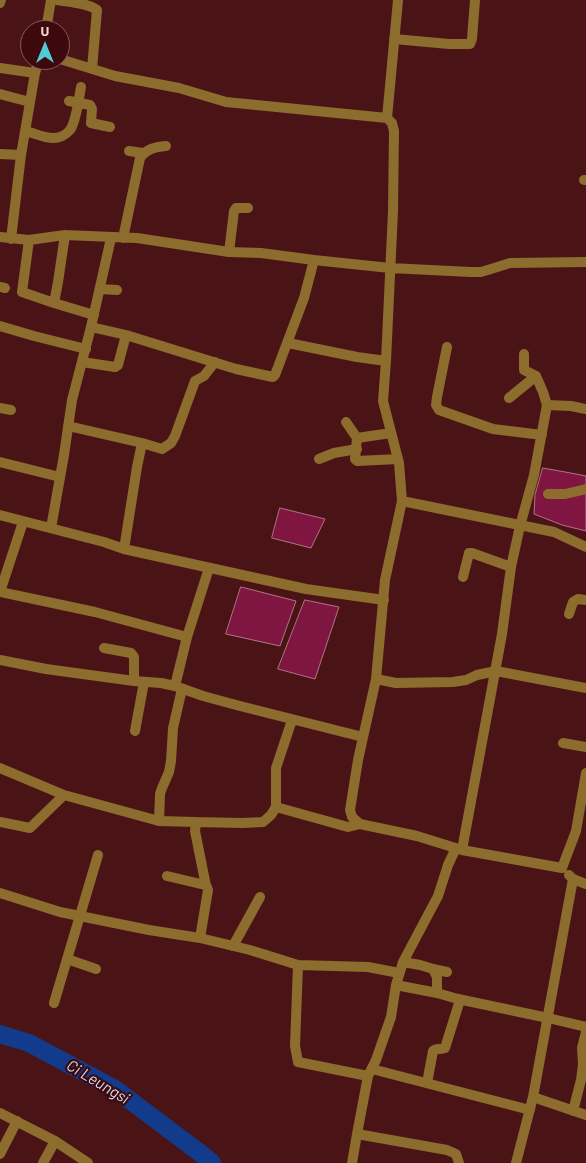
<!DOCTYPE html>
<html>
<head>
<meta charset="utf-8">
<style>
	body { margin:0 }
	#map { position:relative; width:586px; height:1163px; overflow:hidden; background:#4a1416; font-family:Barlow,sans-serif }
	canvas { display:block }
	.north { position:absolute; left:20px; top:20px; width:50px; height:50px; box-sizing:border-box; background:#3e090d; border:1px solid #88595b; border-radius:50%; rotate:0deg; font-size:14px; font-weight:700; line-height:20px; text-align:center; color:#f6d2d0 }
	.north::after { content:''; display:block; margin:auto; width:18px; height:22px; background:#51ccd5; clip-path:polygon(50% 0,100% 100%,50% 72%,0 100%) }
</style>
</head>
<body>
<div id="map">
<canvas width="586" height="1163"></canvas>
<div class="north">U</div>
</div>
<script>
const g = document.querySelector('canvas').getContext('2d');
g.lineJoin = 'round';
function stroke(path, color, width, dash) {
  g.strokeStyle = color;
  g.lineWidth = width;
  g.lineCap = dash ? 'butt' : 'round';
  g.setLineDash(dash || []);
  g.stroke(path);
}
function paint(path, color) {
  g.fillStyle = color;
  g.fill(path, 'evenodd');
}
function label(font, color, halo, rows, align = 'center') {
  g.font = font + ' Barlow,sans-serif';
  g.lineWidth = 4.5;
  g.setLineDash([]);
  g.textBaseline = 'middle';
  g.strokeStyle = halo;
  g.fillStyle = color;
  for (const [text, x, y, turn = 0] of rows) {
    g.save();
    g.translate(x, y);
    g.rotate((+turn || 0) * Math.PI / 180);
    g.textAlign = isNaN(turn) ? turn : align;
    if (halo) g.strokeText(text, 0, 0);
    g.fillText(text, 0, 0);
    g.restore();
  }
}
stroke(new Path2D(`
	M0 1034 29 1043 115 1089 204 1156 212 1163`), '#123b8b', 18);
const building = new Path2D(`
	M543 468 576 474 586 476V531L562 525 534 514 535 495Z
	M280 508 325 519 311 548 272 538Z
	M241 587 296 601 280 646 226 634Z
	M305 600 339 607 315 679 278 669Z`);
paint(building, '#7e1641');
stroke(building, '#b27485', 1);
stroke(new Path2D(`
	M57 0C68 2 88 3 97 10L92 69
	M0 3 1 0
	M46 30 51 0
	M394 39 449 44H470L472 39 475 0
	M60 59 115 76 179 88 226 102 387 118 392 123 394 131 393 211 386 361 383 401 399 463 402 501 385 580 376 679 358 760 350 810 352 817 360 824 417 836 462 850 562 868 576 831 586 773
	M0 68 35 73 39 60
	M0 94 30 102
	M69 101 90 105 92 109 91 123 110 127
	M387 118 398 0
	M25 131C34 133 44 138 53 138 59 138 66 135 70 130 76 123 79 97 81 87
	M129 151 143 153
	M0 154 21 155
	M584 180H586
	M0 237 29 240 65 235 137 238 229 252 261 253 314 260 390 268 471 272H481L491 269 510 263 586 262
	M123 238 140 158C146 149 155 147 166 146
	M11 239 21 155 35 73
	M29 240 22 292 54 303 58 282 65 235
	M229 252 234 211 236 208H248
	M0 287 5 288
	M100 289 117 290
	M54 303 94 315
	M0 326 34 336 86 349
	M91 327 126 335 236 369 273 377 275 375 304 298 314 260
	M288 343 357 357 386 361
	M447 347 437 397 436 405 439 410 493 429 542 435
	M524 354V370L536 376 543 392 547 405
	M82 362 115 367 118 365 126 335
	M509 398 536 376
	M0 408 11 410
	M346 422 357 438 391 433
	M68 426 142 443
	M357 438 355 459 357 461 398 459
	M319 459 334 453 357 449
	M0 462 60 477
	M548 494H565L586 489
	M402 501 554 532 586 547
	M0 515 104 542 124 549 306 589 384 600
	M51 528 64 455 72 400 91 327 111 238
	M124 549 137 467 142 443 162 449 171 443 175 436 195 381 204 376 215 362
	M463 577 469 553H472L511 567
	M0 592 95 612 187 637
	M0 592 23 522
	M569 614 573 602 578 599 586 600
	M104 648 131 653 134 657V681
	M0 660 46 669 134 681 161 683 175 686 203 696 240 706 363 737
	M376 679 396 683 453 682 466 680 477 675 496 671 586 688
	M175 686 187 637 209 568
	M135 731 144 682
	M563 743 586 747
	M0 768 64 795
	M276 807 348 827 360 824
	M159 821 160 794 162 788 169 772 171 761 173 728 182 689
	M0 822 30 828 64 795 159 821 196 822 195 831 206 886
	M196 822 243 823 263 822 271 815 276 807V768L292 720
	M462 850 502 634 511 567 520 526 534 475 547 405 571 406 586 409
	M569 875 573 879 586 884
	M167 876 205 885 207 887 208 890 200 938
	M0 893 60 912 149 930 200 938 250 950 298 965 368 967 399 973
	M233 946 260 897
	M67 959 96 969
	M403 962 420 965 433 969 437 977V993
	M298 965 295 1046 298 1062 368 1076
	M433 969 447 972
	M396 985 437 993 458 999 548 1018 586 1027
	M54 1003 98 855
	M372 1069 530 1110
	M427 1083 433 1051C436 1048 441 1050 445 1048L460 1000
	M533 1097 586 1115
	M573 1111 581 1080 583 1064 582 1048 586 1032
	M0 1113 55 1141 88 1163
	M357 1134 447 1150 456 1154 459 1163
	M0 1154 17 1121
	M43 1163 55 1141
	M352 1163 357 1134 368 1076 376 1060 391 1017 396 985 403 962 438 896 448 865 456 848
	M516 1163 533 1097 573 879`), '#8c6d2d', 10);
label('italic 16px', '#d0ddf3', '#3e090d', [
	["Ci Leungsi",98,1082,31]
]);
</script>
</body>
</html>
